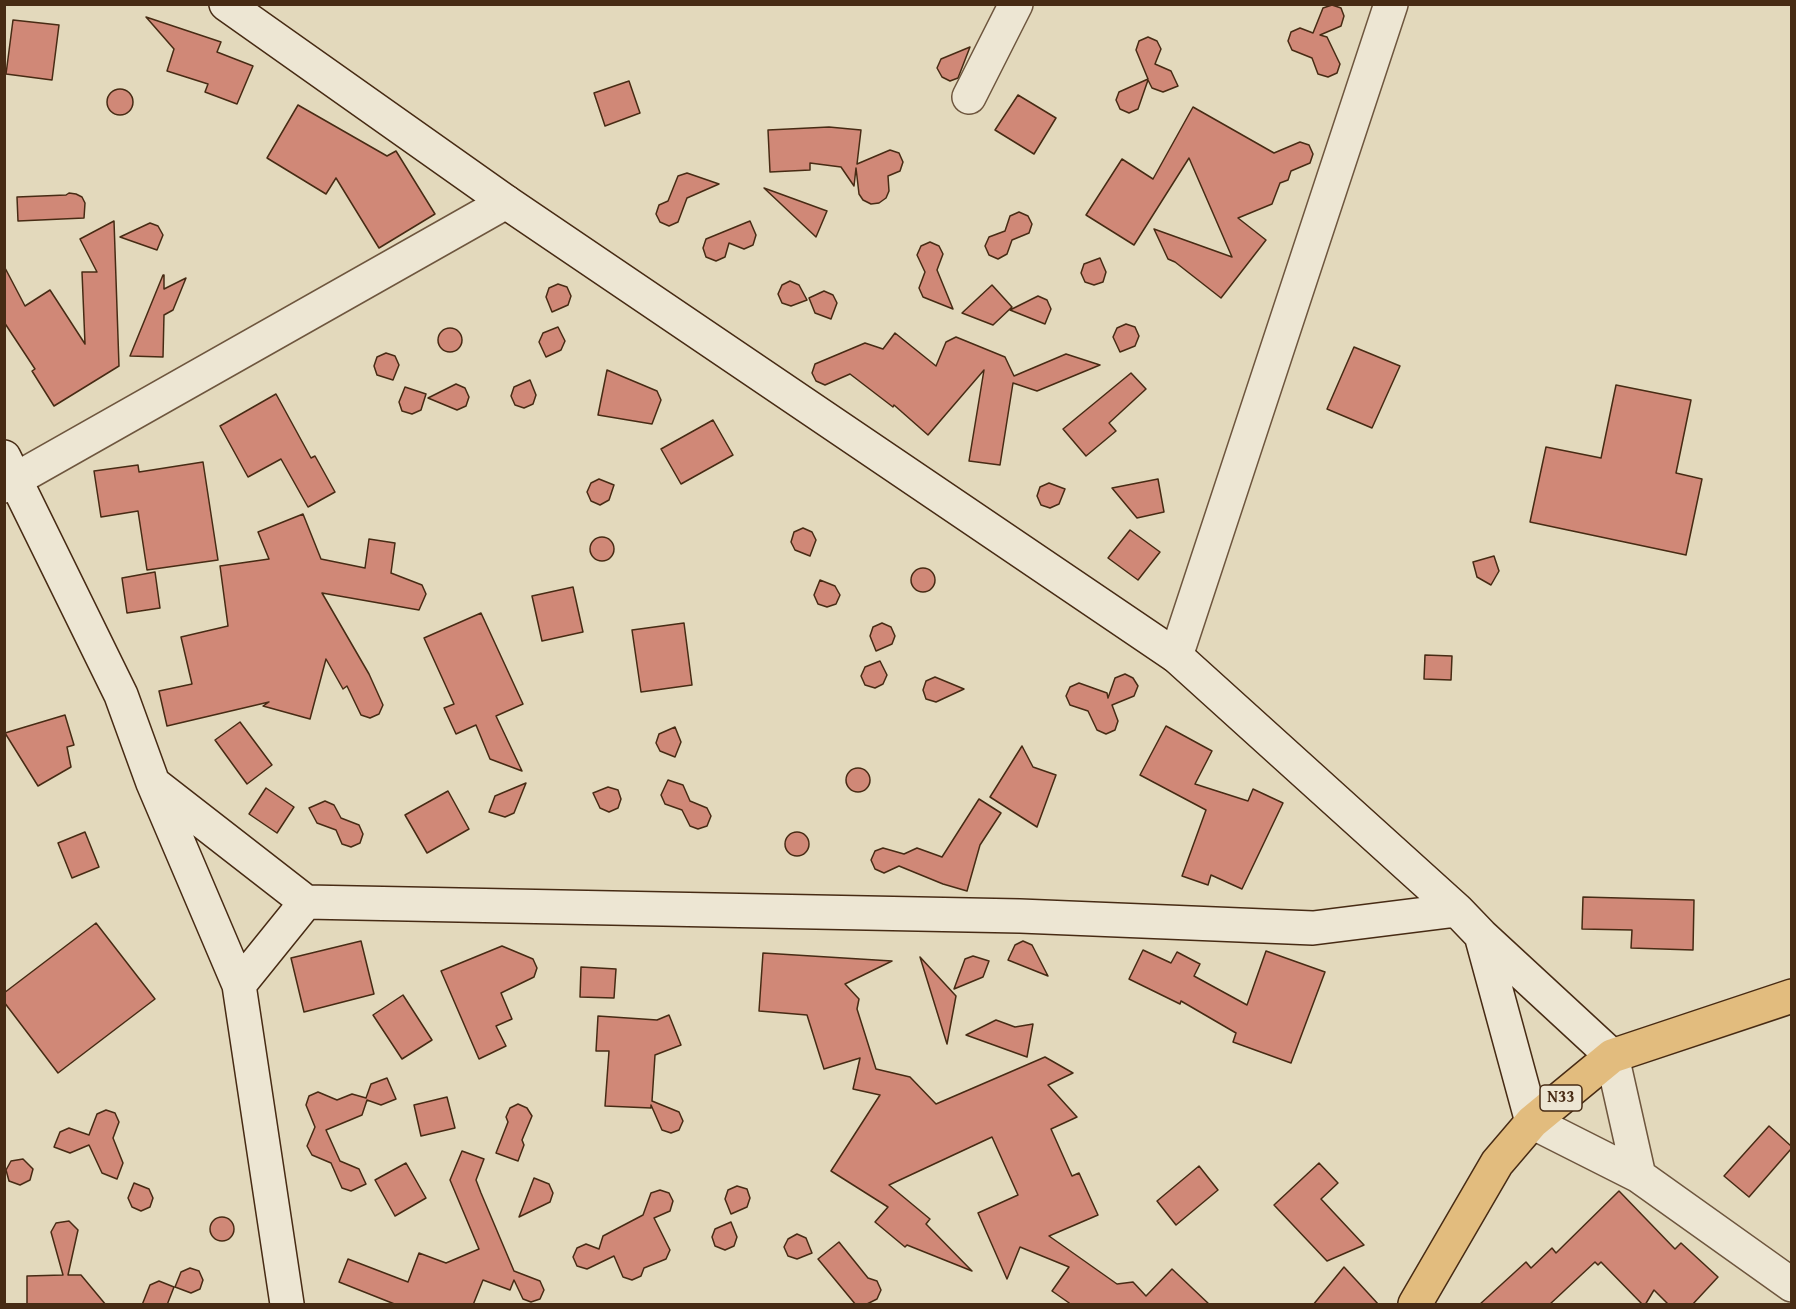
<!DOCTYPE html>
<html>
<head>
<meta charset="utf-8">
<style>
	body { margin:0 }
	#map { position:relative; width:1796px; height:1309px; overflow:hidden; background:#e3d9bc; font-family:"Gentium Book Plus",serif }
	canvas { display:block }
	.frame { position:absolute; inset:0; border:6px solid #472b14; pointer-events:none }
</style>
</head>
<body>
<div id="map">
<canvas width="1796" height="1309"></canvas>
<div class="frame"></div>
</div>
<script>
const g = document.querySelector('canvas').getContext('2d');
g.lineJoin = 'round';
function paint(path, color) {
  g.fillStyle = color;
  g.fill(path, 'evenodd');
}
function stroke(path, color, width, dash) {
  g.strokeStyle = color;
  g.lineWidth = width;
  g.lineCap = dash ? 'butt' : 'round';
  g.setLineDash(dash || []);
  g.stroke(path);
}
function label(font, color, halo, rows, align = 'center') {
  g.font = font + ' "Gentium Book Plus",serif';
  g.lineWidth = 6;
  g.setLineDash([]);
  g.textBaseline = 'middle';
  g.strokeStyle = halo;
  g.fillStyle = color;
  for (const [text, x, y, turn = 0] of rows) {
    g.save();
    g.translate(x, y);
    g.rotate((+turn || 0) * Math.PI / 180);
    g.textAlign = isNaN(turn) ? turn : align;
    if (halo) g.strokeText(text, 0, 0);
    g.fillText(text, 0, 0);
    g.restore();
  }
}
const building = new Path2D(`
	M1332 5 1341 8 1344 16 1341 26 1320 35 1327 37 1340 64 1337 73 1328 77 1318 74 1312 58 1292 50 1288 41 1291 32 1300 28 1313 33 1323 8Z
	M146 17 221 42 217 52 253 66 237 104 205 92 208 84 167 71 174 49Z
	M13 20 59 25 52 80 6 74Z
	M1148 37 1157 41 1161 49 1155 64 1171 71 1178 86 1163 92 1152 88 1148 80 1138 109 1129 113 1120 109 1116 100 1119 92 1148 79 1136 50 1139 41Z
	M970 47 958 78 950 81 942 77 937 68 941 59Z
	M629 81 640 113 605 126 594 93Z
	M107 102a13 13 0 1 1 26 0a13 13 0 1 1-26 0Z
	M1018 95 1056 118 1034 154 995 130Z
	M298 105 387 156 396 151 435 214 379 248 336 178 326 194 267 158Z
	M1193 107 1274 153 1300 142 1309 145 1313 154 1310 163 1291 171 1288 180 1280 183 1272 204 1238 218 1266 240 1221 298 1175 262 1168 259 1154 229 1232 257 1189 158 1134 245 1086 215 1122 159 1153 179Z
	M829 127 861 130 857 164 890 150 899 153 903 162 900 171 888 176 889 191 886 198 879 203 871 204 863 200 859 194 856 168 854 186 841 167 810 163V170L770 172 768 130Z
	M687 173 719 184 687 198 678 222 669 226 660 222 656 214 659 205 668 201 678 176Z
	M764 188 827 211 816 237Z
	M69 193 76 194 82 197 85 203 84 218 18 221 17 197 66 195Z
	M1019 212 1028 216 1032 224 1029 233 1012 240 1007 254 998 259 989 255 985 246 989 237 1005 231 1010 216Z
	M114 221 119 366 54 406 32 371 35 369 4 322V266L25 306 50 290 85 344 82 272H97L80 239Z
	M750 221 756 235 753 245 744 249 729 243 725 257 716 261 706 257 703 248 706 239Z
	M150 223 158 226 163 235 157 250 120 237Z
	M930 242 939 246 943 254 937 270 953 309 923 297 919 288 925 272 917 255 921 246Z
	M1100 258 1106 272 1103 282 1094 285 1085 282 1081 273 1084 264Z
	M163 275H164V289L186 278 173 310 164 315 163 357 130 356Z
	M790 281 799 285 807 300 791 306 782 303 778 294 782 285Z
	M558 284 567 287 571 296 568 305 552 312 546 297 549 288Z
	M992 285 1012 307 993 325 962 313Z
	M824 291 833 295 837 303 831 319 815 313 809 298Z
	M1038 296 1047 300 1051 309 1045 324 1010 310Z
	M1126 324 1135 327 1139 336 1135 346 1120 352 1113 337 1117 328Z
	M558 327 565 341 561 350 546 357 539 342 543 333Z
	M438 340a12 12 0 1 1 24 0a12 12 0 1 1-24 0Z
	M895 333 936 366 946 342 956 337 1005 357 1014 376 1066 354 1100 365 1037 391 1013 383 1000 465 969 461 984 370 928 435 894 405 893 407 850 374 825 385 816 381 812 373 815 364 865 343 883 349Z
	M1354 347 1400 366 1372 428 1327 409Z
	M386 353 395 356 399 365 393 380 377 375 374 366 377 357Z
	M607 370 657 391 661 400 652 424 598 415Z
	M1131 373 1146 389 1109 423 1116 431 1086 456 1063 429Z
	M530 380 536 395 533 404 524 408 515 405 511 396 514 387Z
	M456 384 465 388 469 397 466 406 457 410 428 398Z
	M1616 385 1691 400 1676 473 1702 479 1686 555 1530 522 1546 447 1601 458Z
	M405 387 426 394 421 410 412 414 402 411 399 402Z
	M276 394 311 458 315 456 335 492 308 507 281 459 248 477 220 426Z
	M713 420 733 455 681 484 661 449Z
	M203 462 218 560 147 570 138 511 101 517 94 471 138 465 139 472Z
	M599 479 614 485 609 500 600 505 591 501 587 492 591 483Z
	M1158 479 1164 512 1137 518 1112 488Z
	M1049 483 1065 489 1059 504 1050 508 1041 505 1037 496 1040 487Z
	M303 514 321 559 365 568 369 539 395 543 391 573 422 585 426 594 419 610 322 593 369 674 383 705 379 714 370 718 361 715 347 686 343 689 326 659 310 719 263 706 269 702 167 726 159 691 192 684 181 637 228 626 220 566 269 559 258 532Z
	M803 528 812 532 816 540 810 556 795 550 791 542 794 532Z
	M1130 530 1160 552 1138 580 1108 558Z
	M590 549a12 12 0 1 1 24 0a12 12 0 1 1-24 0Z
	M1494 556 1499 571 1491 585 1477 577 1473 562Z
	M911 580a12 12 0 1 1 24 0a12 12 0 1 1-24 0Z
	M155 572 160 608 127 613 122 578Z
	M820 580 835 586 840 595 836 604 827 607 818 604 814 595Z
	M573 587 583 632 542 641 532 596Z
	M481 613 523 704 496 716 522 771 490 759 476 725 456 734 444 708 454 704 424 638Z
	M684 623 692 685 641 692 632 630Z
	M882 623 891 627 895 636 892 644 876 651 870 636 873 627Z
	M1425 655 1452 656 1451 680 1424 679Z
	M880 661 887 675 883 684 875 688 865 685 861 676 865 667Z
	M1125 674 1133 678 1138 686 1134 696 1112 705 1118 721 1115 730 1106 734 1097 730 1088 711 1070 705 1066 696 1070 687 1079 683 1107 693 1108 698 1115 678Z
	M935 677 964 689 936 702 926 699 923 690 926 681Z
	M65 715 74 745 67 747 71 767 38 786 5 733Z
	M240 722 272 765 247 784 215 740Z
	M1166 726 1212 751 1195 784 1248 801 1253 789 1283 803 1242 889 1211 875 1208 885 1182 876 1206 810 1140 775Z
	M675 727 681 742 675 757 660 751 656 743 659 734Z
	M1022 746 1033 767 1056 775 1037 827 990 797Z
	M846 780a12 12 0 1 1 24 0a12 12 0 1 1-24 0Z
	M668 780 683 785 690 801 707 808 711 816 707 826 698 829 690 826 682 810 665 804 661 795Z
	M526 783 514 813 505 817 489 812 495 796Z
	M608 787 618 790 621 799 618 808 609 812 600 808 593 793Z
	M266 788 294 807 277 833 249 814Z
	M448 791 469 829 427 853 405 815Z
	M979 799 1001 813 980 845 967 891 943 884 899 866 884 873 875 869 871 860 875 851 883 848 904 854 917 848 942 857Z
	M325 801 334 805 341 818 359 825 363 834 360 843 351 847 342 844 336 830 317 823 309 808Z
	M785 844a12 12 0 1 1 24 0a12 12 0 1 1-24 0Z
	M85 832 99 867 72 878 58 843Z
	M1583 897 1694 900 1693 950 1631 948 1632 930 1582 929Z
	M96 923 155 999 58 1073 4 1002V993Z
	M361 941 374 994 304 1012 291 958Z
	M1023 941 1032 945 1048 976 1008 960 1015 945Z
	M502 946 533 959 537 968 534 977 501 993 512 1019 496 1026 506 1046 479 1059 441 971Z
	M1143 950 1171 963 1177 952 1200 964 1194 976 1247 1005 1266 951 1325 972 1291 1063 1233 1042 1236 1033 1181 1001 1180 1004 1129 979Z
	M763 953 892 961 845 984 859 999 857 1009 876 1069 910 1077 936 1104 1045 1057 1073 1073 1048 1085 1077 1117 1051 1129 1072 1176 1079 1173 1098 1215 1049 1236 1117 1284 1133 1282 1146 1296 1172 1269 1210 1305H1072L1052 1291 1069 1267 1020 1247 1007 1279 978 1213 1018 1195 992 1137 889 1185 930 1219 926 1224 972 1271 907 1245 905 1247 875 1222 888 1207 831 1171 880 1095 853 1089 860 1058 824 1069 807 1015 759 1011Z
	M973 956 989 961 983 977 954 989 965 959Z
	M920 957 956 996 947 1044Z
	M581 967 616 969 614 998 580 997Z
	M403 995 432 1040 402 1059 373 1015Z
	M669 1015 681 1045 655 1055 652 1101 679 1112 683 1121 679 1130 671 1133 662 1130 651 1105V1108L605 1106 609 1051H596L598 1016 657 1020Z
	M996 1020 1015 1027 1033 1024 1027 1057 966 1035Z
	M387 1078 396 1099 381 1105 367 1100 362 1115 326 1130 340 1161 359 1169 366 1184 351 1191 342 1188 331 1163 312 1155 307 1146 315 1127 306 1105 309 1096 318 1092 337 1100 352 1094 366 1098 371 1084Z
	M447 1097 455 1128 421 1136 414 1105Z
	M518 1104 527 1108 532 1116 522 1140 524 1145 518 1161 496 1153 508 1122 506 1117 510 1108Z
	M106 1110 115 1113 119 1122 113 1138 123 1163 117 1179 102 1173 89 1145 70 1153 54 1147 60 1132 69 1128 89 1135 97 1114Z
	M1769 1126 1791 1146V1149L1749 1197 1724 1176Z
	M462 1151 484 1159 476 1180 481 1193 514 1271 540 1281 544 1290 540 1299 531 1302 523 1299 514 1280 510 1290 483 1280 473 1305H397L339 1282 348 1259 408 1282 419 1253 446 1263 479 1249 450 1180Z
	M23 1159 33 1169 30 1180 20 1185 9 1181 6 1170 11 1161Z
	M406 1163 426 1198 395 1216 375 1180Z
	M1319 1163 1338 1183 1321 1199 1364 1245 1327 1261 1274 1205Z
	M1199 1166 1218 1190 1176 1225 1157 1201Z
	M534 1178 549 1184 553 1193 550 1202 519 1217Z
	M134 1183 149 1189 153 1198 150 1207 141 1211 132 1207 128 1198Z
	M737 1186 747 1189 750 1198 747 1207 731 1214 725 1199 728 1190Z
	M660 1190 669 1193 673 1201 670 1211 654 1218 670 1250 666 1259 644 1268 641 1276 632 1280 623 1277 614 1256 587 1269 577 1266 573 1257 577 1248 586 1244 599 1249 603 1236 643 1215 651 1193Z
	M1619 1191 1675 1249 1681 1243 1718 1277 1692 1305H1669L1654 1290 1645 1305H1643L1601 1262 1598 1265 1595 1262 1549 1305H1479L1526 1262 1531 1268 1552 1248 1556 1253Z
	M210 1229a12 12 0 1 1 24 0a12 12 0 1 1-24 0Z
	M69 1221 78 1230 68 1275H81L106 1305H27V1276L63 1275 51 1232 56 1223Z
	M731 1222 737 1237 734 1246 725 1250 715 1246 712 1237 715 1229Z
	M797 1234 806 1238 812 1253 797 1259 788 1256 784 1247 788 1239Z
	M839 1242 868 1278 877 1281 881 1290 877 1299 865 1305H856L818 1259Z
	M1344 1267 1379 1305H1313Z
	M190 1268 199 1271 203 1280 200 1289 191 1293 175 1287 181 1272Z
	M159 1281 174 1287 167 1305H142L150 1285Z`);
paint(building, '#d08877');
stroke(building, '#472b14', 1.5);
const street = new Path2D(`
	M969 97 1016 4
	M4 486 506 202
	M1176 656 1391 4
	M1612 1056 1639 1176
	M1532 1122 1639 1176 1792 1285`);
const secondary = new Path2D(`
	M226 4 506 202 1176 656 1457 910 1481 935 1612 1056
	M4 457 121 695 153 783 239 985 287 1304
	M153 783 306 902 1020 916 1313 928 1457 910
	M1481 935 1532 1122
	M239 985 306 902`);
const primary = new Path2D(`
	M1415 1304 1497 1163 1532 1122 1612 1056 1792 996`);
stroke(street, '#6e563e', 36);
stroke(secondary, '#472b14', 36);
stroke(primary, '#472b14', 36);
stroke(street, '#ede6d3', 33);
stroke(secondary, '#ede6d3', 33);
stroke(primary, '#e2bc7e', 33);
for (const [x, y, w] of [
	[1561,1098,42]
]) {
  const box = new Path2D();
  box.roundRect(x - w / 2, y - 13, w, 26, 4.5);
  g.fillStyle = '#ede6d3';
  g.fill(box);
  stroke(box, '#472b14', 1.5);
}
label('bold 16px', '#472b14', null, [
	["N33",1561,1098]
]);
</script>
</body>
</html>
